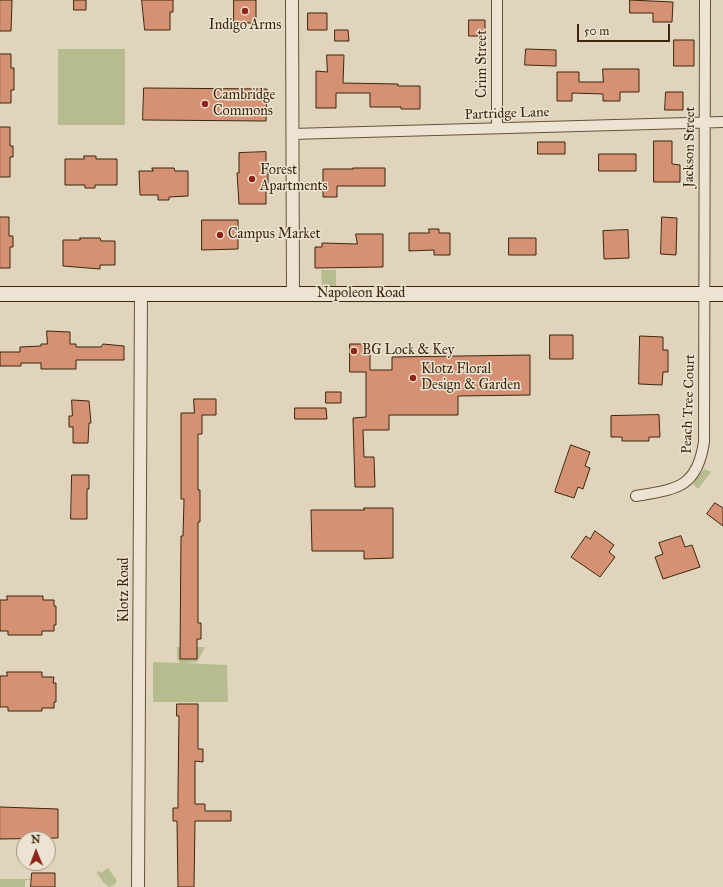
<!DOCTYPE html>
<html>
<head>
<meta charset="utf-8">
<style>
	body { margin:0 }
	#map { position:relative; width:723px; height:887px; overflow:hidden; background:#e1d4bc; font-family:"IM FELL Great Primer",serif }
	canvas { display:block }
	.north { position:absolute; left:16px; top:831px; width:40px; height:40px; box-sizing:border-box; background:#ece3d3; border:1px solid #a69883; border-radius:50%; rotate:359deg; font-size:11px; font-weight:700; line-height:16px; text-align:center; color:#3d270b }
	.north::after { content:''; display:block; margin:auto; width:14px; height:18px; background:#8f2418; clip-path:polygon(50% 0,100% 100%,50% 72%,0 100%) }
	.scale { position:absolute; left:577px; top:24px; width:93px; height:18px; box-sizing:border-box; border:2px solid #3d270b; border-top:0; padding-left:5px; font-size:12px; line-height:14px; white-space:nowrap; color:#3d270b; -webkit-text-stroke:3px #ece3d3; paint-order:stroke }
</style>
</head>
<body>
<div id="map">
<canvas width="723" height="887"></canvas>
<div class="north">N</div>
<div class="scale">50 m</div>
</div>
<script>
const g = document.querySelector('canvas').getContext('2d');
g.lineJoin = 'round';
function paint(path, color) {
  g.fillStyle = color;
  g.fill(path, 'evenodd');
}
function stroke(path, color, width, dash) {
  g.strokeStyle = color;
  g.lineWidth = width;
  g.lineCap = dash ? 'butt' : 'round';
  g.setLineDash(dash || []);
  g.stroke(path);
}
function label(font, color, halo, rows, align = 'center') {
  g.font = font + ' "IM FELL Great Primer",serif';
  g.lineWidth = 3;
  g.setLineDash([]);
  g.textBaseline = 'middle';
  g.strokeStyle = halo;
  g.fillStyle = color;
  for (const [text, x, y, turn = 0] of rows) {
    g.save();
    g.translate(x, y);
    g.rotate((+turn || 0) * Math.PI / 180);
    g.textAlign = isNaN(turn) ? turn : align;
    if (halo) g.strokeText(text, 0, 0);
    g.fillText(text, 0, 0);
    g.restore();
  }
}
paint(new Path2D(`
	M58 49H125V125H58Z
	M321 270H336V287L322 288Z
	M704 469 711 472 698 489 693 484Z
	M177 647H180V659H197V647H205L197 662 182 663 227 665 228 702H153V662L180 663 177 659Z
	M108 868 117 881 114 885 109 887 103 882 97 873 98 871 101 873Z
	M0 879H31V880H25V887H0Z`), '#b6bc8e');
const building = new Path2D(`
	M0 0H12L11 31H0Z
	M74 0H86V10H74Z
	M142 0H173V12H170V30H145Z
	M234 0H256V23H234Z
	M630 0 673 2 672 22H653V13H630Z
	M308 13H327V30H308Z
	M469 20H485V36H469Z
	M335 30H348L349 41H335Z
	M674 40H694V66H674Z
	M526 49 556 50V66L525 65Z
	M0 54H11V68H14V90H11V103H0Z
	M327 55H344L343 83 398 84V86H420V109H401V107H370V93H336V108H316V71L327 72Z
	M603 69H639V92H620V101H603V94L572 93V101H557V72H579V82H603Z
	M144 88 267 89 266 121 143 120Z
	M666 92H683V110H665Z
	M0 127H10V146H13V157H10V177H0Z
	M654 141H672V164L680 165V182H654Z
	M538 142H565V154H538Z
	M266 152V172H268V184L266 185V204H239L237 173H239V153Z
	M599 154H636V171H599Z
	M84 156H96V159H117V185H95V188H85V185H65V159H84Z
	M152 168H174L175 171H188V196L169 197V200H158V195H140L139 171H153Z
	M353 168H385V186H337V197H323V169H353Z
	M0 217H9V236H13V247H10V268H0Z
	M662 217 677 218 676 255 661 254Z
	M202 220H238V249L202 250Z
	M429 229H439V233H450V255H434V250L409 251V233H429Z
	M628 230 629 258 604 259 603 231Z
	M356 234H383V267L315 268V247H322V243L357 244Z
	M80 238H100L101 241H115V265H100V269L63 266V240H80Z
	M509 238H536V255H509Z
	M47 331 70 332V344H76V347H101L103 344 124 346V360H76V369H41V363H21V366H0V352H20V347L41 346V344H47Z
	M550 335H573V359H550Z
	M640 336 663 337V350H668V372H663L662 385 639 384Z
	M350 344H370V370H392V357L530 355V395L458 396V415H389V430H363L364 457H374L375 487H355L353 418 366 417V372H350Z
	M326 392H341V403H326Z
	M194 399H216V415H202V434H198V490H200V522H198V623H201V639H197V659H180L181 536H183L184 499H181V413H194Z
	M72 400 89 401 91 423H89L88 443H73V427H69V416H72Z
	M295 408H326L327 419H295Z
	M659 415 660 437H649V441H622V437H611V416Z
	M571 445 590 452 585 466 590 468 583 489 578 487 574 498 555 492Z
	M72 475H89V489H87V519H71Z
	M715 503 723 508V526L707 514Z
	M364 508H393V558L364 559V551H312L311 510H364Z
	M595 531 614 545 609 552 615 557 600 577 571 557 586 536 590 539Z
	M681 536 685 547 692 545 700 567 663 579 655 557 663 554 659 543Z
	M7 596H43V600H54V606H56V625H54V631H42V635H8V631H0V600H7Z
	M7 672H42V677H54L53 683H56V702H54V708H42V711H8V707H0V676H7Z
	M177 704H198V749H203V762L195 761V804H205V811H231V821H195L194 887H178L177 821H173V808H178V792L179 716H177Z
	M0 807 58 809V838L0 839Z
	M32 873H55V887H31Z`);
paint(building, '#d49174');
stroke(building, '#3d270b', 1);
const minor = new Path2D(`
	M497 0V128
	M292 134 723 122
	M636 496C677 489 697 488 704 442L705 0`);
const tertiary = new Path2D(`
	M292 0 293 294
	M138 887 141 294`);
const secondary = new Path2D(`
	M0 294H723`);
stroke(minor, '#665237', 12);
stroke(tertiary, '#665237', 14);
stroke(secondary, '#3d270b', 16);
stroke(minor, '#ece3d3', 10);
stroke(tertiary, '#ece3d3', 12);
stroke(secondary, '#ece3d3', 14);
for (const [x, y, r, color] of [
	[245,11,4,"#8f2418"],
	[205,104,4,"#8f2418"],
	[252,179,4,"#8f2418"],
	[220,235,4,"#8f2418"],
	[354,351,4,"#8f2418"],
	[413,378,4,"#8f2418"]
]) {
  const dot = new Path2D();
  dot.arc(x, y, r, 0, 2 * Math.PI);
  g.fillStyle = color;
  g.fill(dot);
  stroke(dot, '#ece3d3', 1.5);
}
label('14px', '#3d270b', '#ece3d3', [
	["Indigo Arms",245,26,"center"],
	["Cambridge",213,96],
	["Commons",213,112],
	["Forest",260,171],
	["Apartments",260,187],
	["Campus Market",228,235],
	["BG Lock & Key",362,351],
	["Klotz Floral",421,370],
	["Design & Garden",421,386]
], 'left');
label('14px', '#3d270b', '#ece3d3', [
	["Crim Street",483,64,-90],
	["Partridge Lane",507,114,-2],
	["Jackson Street",690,147,-89],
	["Napoleon Road",361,294],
	["Peach Tree Court",689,404,-88],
	["Klotz Road",125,590,-90]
]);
</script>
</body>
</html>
